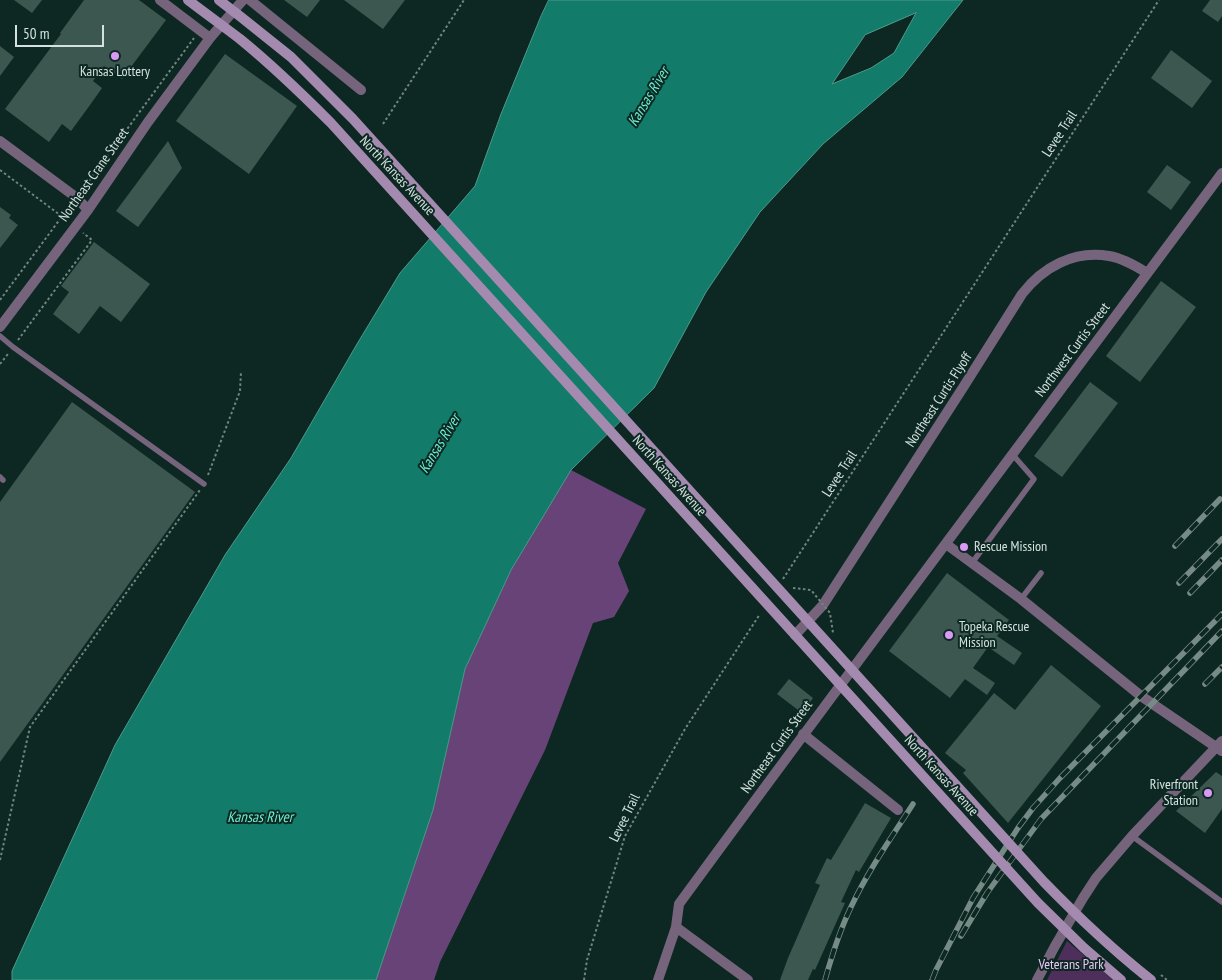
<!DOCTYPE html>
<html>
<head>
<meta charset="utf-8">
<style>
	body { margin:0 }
	#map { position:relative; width:1222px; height:980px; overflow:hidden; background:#0d2822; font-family:"PT Sans Narrow",sans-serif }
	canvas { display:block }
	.scale { position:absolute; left:15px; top:25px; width:89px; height:22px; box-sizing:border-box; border:2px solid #d3e2de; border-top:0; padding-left:6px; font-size:15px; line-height:18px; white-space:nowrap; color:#d3e2de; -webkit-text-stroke:4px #0d2822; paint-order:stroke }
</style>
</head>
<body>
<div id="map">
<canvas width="1222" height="980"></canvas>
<div class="scale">50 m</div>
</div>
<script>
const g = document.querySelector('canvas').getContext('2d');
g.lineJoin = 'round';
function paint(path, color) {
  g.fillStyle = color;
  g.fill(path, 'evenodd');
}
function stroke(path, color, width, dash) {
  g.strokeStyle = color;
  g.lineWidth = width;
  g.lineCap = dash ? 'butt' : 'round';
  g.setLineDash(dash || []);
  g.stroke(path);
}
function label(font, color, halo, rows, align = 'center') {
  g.font = font + ' "PT Sans Narrow",sans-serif';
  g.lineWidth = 4;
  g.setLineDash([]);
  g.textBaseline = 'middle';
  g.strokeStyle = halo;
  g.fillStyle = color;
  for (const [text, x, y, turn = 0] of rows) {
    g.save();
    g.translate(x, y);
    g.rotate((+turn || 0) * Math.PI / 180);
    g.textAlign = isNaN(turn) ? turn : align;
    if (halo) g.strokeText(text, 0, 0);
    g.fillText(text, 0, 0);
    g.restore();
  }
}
paint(new Path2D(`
	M1067 941 1113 980H1047Z`), '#4e2e5a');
paint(new Path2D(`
	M571 470 646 509 618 563 629 591 614 617 593 623 545 750 440 962 434 980H376L433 810 465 669 511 570Z`), '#684377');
const water = new Path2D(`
	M549 0H963L902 77 823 144 760 212 706 292 654 388 571 470 511 570 465 669 433 810 376 980H12V971L115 745 225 555 291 458 357 344 400 273 475 186 501 114 541 16ZM916 13 894 53 871 68 832 84 865 35Z`);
paint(water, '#137b69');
stroke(water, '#4d9a8c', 1);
paint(new Path2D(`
	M14 0H42L32 13Z
	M84 0H139L166 20 122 79 104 66 93 81 102 88 90 105 71 131 62 124 49 142 5 109 61 34 60 33Z
	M284 0H320L307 17Z
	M344 0H405L383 29Z
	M1210 0H1222V16L1218 22 1202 11Z
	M0 46 14 57 0 76Z
	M1171 50 1212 81 1192 108 1151 78Z
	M225 54 297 106 249 174 176 121Z
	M168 141 182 168 138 227 116 211Z
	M1167 165 1191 182 1171 210 1147 192Z
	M0 207 11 215 9 218 18 225 0 248Z
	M94 242 150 284 121 322 100 306 79 334 53 314 69 292 61 286Z
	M1161 281 1196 307 1140 382 1106 356Z
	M1090 382 1118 403 1062 477 1034 456Z
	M72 402 195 492 0 762V502Z
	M947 573 1009 620 997 636 1022 653 1014 665 988 647 973 668 995 683 987 695 965 679 950 698 889 651Z
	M1051 665 1101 706 1008 823 963 773 966 770 945 753 994 693 1015 710Z
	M789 679 813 698 802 713 777 694Z
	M1216 772 1222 776V809L1205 833 1176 811Z
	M865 803 891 818 859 872 856 870 841 902 845 903 815 970 813 969 808 980H780L788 958 820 885 815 883 827 858 831 860Z`), '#3c5750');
stroke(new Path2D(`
	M383 124 464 0
	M0 170 68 221
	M83 189 194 38
	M0 300 69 207
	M18 340 92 240 83 233
	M0 364 8 354
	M208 475 240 391 241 372
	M783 579 1159 0
	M0 860 30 727 200 490
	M584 980 587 960 625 836 685 729 760 614`), '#708580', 2, [2.5, 2.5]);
stroke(new Path2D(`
	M0 336 13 347 204 484
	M0 477 3 480
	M972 563 1034 479 1013 455
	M1021 599 1041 573
	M1132 836 1222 902`), '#75647c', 5.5);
stroke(new Path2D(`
	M160 0 210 38
	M250 0 361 90
	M0 141 77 198 88 210
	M0 327 88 210 148 122 210 38 243 0
	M946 544 1021 599 1141 696 1222 751
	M795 635 823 605 964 386 1022 294C1043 267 1074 250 1109 256 1122 258 1136 266 1147 273
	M803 734 898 810
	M676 927 748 980
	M658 980 676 927 679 904C858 659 1041 417 1222 173
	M1037 980 1055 946 1083 898 1096 878 1132 836 1222 741`), '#75647c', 10);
const rail = new Path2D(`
	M1175 546 1220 499
	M1179 583 1222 539
	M1190 593 1222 560
	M1205 684 1222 667
	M961 936 987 893 1041 819 1222 631
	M825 980C832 955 840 930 851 907 868 871 891 838 913 804
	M932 980 936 970 973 898 1018 828 1033 808 1060 778 1222 614`);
stroke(rail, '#778b86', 5.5);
stroke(rail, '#0d2822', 4, [11]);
stroke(new Path2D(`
	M793 588 811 590 830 613 833 633
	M1161 975 1167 980`), '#708580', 2, [2.5, 2.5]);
stroke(new Path2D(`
	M188 0C205 13 223 26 240 39 272 65 302 94 331 123L1038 903 1084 948 1121 980
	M219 0 241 17 291 57 353 119 1044 882C1078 917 1113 950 1151 980`), '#a58ab0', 10);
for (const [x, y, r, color] of [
	[115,56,5,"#db99f5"],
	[964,547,5,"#db99f5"],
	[949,635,5,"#db99f5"],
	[1208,793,5,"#db99f5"]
]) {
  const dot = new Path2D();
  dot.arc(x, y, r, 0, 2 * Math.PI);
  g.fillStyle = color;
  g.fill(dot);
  stroke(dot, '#0d2822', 2);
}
label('14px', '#d3e2de', '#0d2822', [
	["Kansas Lottery",115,72,"center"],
	["Rescue Mission",974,547],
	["Topeka Rescue",959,627],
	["Mission",959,643],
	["Riverfront",1198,785,"right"],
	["Station",1198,801,"right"]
], 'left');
label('14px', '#d3e2de', '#0d2822', [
	["Levee Trail",1060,134,-57],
	["Northeast Crane Street",94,175,-55],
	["North Kansas Avenue",397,176,47],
	["Northwest Curtis Street",1073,350,-53],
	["Northeast Curtis Flyoff",939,400,-57],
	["Levee Trail",840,474,-57],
	["North Kansas Avenue",669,476,48],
	["Northeast Curtis Street",777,747,-54],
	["North Kansas Avenue",941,776,48],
	["Levee Trail",625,818,-64]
]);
label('14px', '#e9c7f6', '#0d2822', [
	["Veterans Park",1071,965]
]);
label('italic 15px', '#6bedd1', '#0d2822', [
	["Kansas River",649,97,-59],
	["Kansas River",440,444,-59],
	["Kansas River",260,818]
]);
</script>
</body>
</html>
